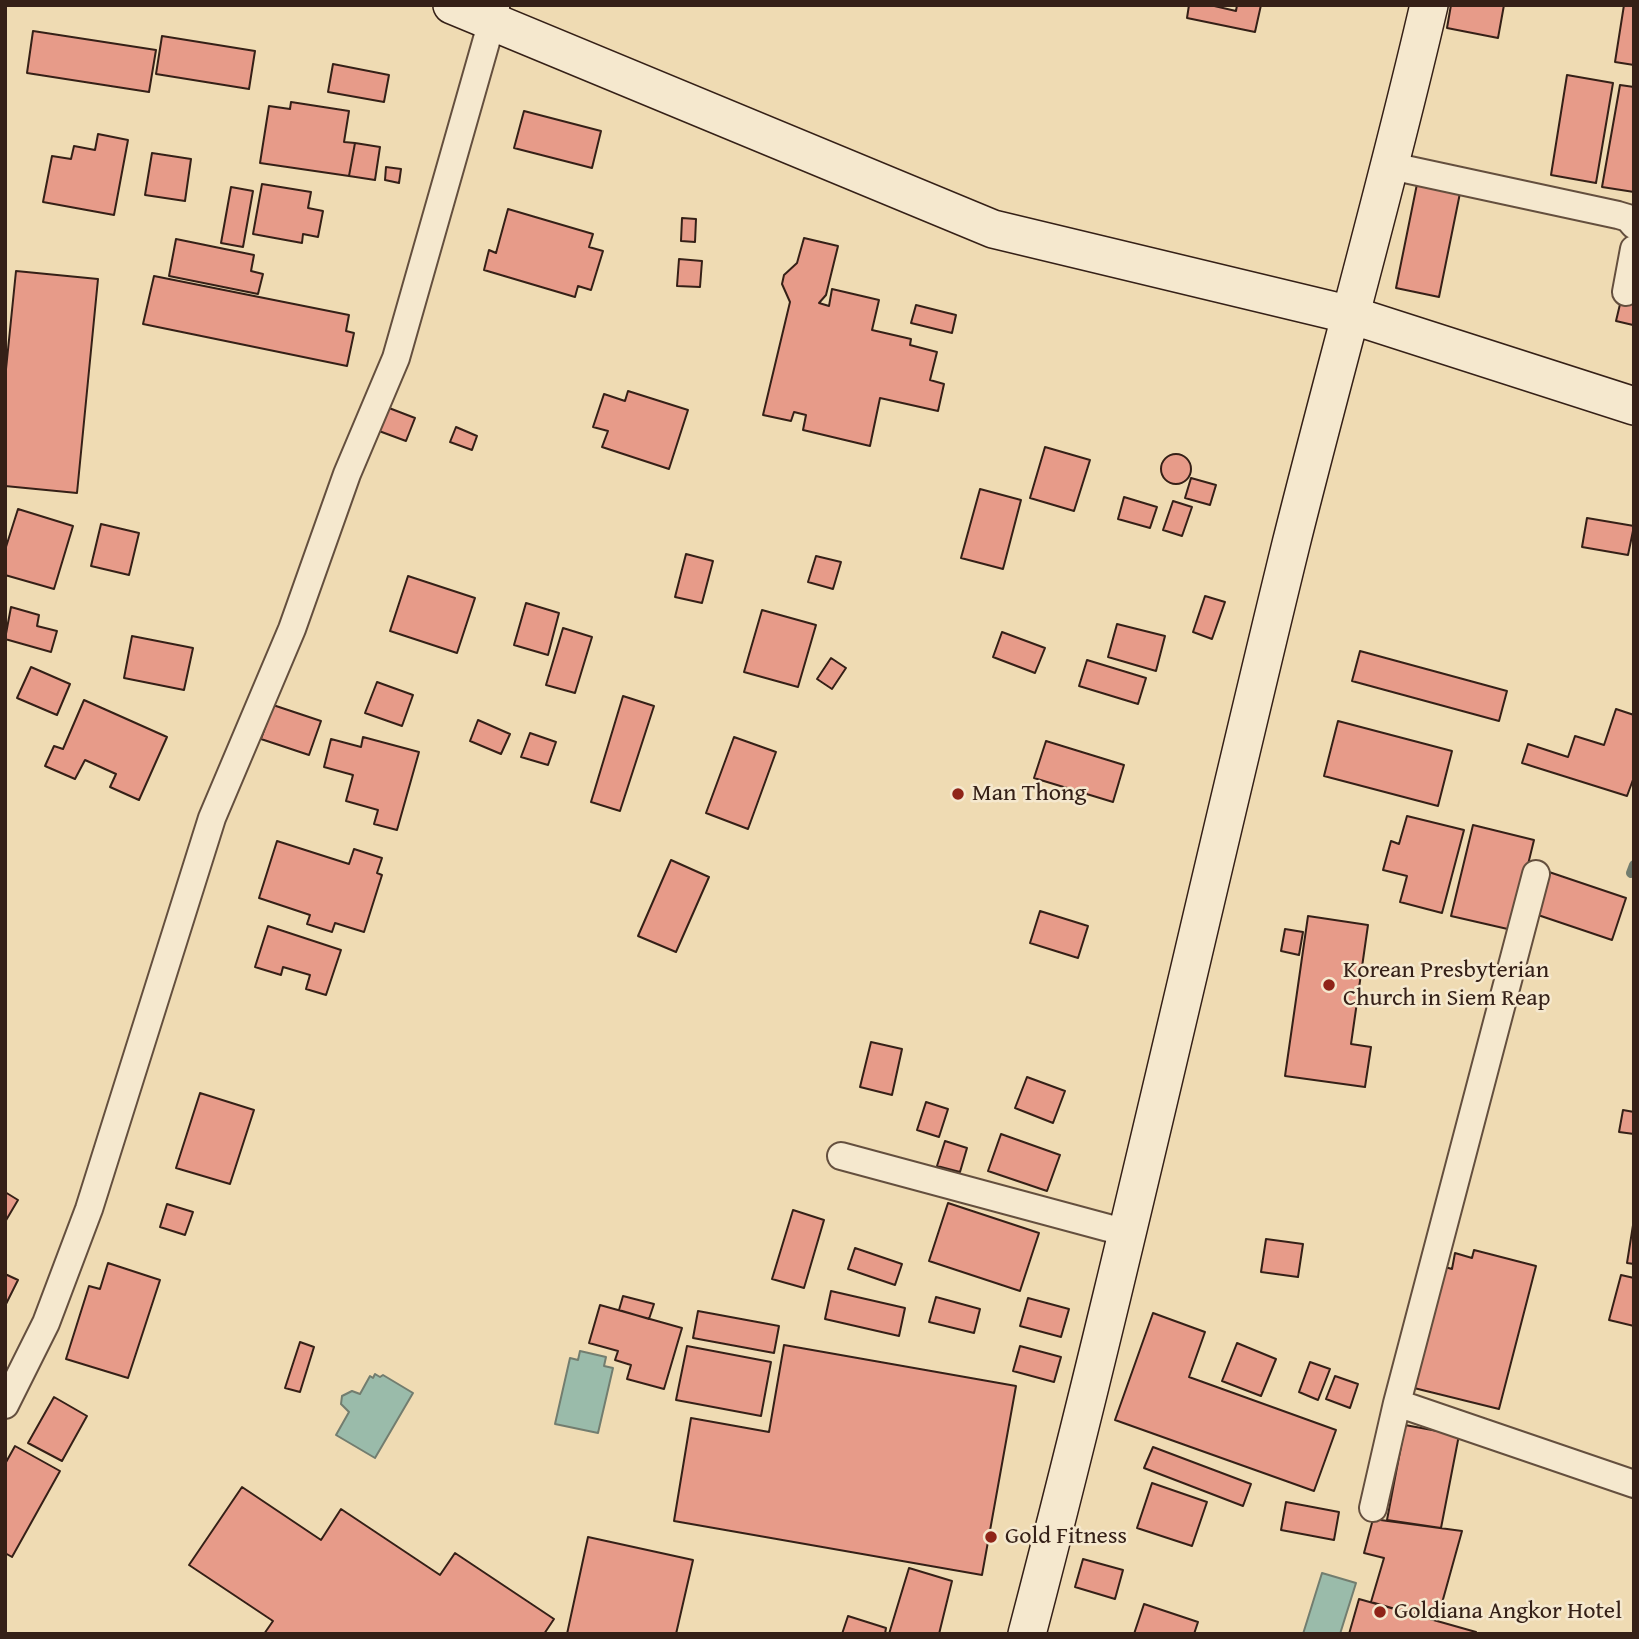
<!DOCTYPE html>
<html>
<head>
<meta charset="utf-8">
<style>
	body { margin:0 }
	#map { position:relative; width:1639px; height:1639px; overflow:hidden; background:#efdbb3; font-family:"Gentium Book Plus",serif }
	canvas { display:block }
	.frame { position:absolute; inset:0; border:7px solid #352017; pointer-events:none }
</style>
</head>
<body>
<div id="map">
<canvas width="1639" height="1639"></canvas>
<div class="frame"></div>
</div>
<script>
const g = document.querySelector('canvas').getContext('2d');
g.lineJoin = 'round';
function paint(path, color) {
  g.fillStyle = color;
  g.fill(path, 'evenodd');
}
function stroke(path, color, width, dash) {
  g.strokeStyle = color;
  g.lineWidth = width;
  g.lineCap = dash ? 'butt' : 'round';
  g.setLineDash(dash || []);
  g.stroke(path);
}
function label(font, color, halo, rows, align = 'center') {
  g.font = font + ' "Gentium Book Plus",serif';
  g.lineWidth = 5;
  g.setLineDash([]);
  g.textBaseline = 'middle';
  g.strokeStyle = halo;
  g.fillStyle = color;
  for (const [text, x, y, turn = 0] of rows) {
    g.save();
    g.translate(x, y);
    g.rotate((+turn || 0) * Math.PI / 180);
    g.textAlign = isNaN(turn) ? turn : align;
    if (halo) g.strokeText(text, 0, 0);
    g.fillText(text, 0, 0);
    g.restore();
  }
}
const water = new Path2D(`
	M580 1351 606 1357 604 1366 613 1368 598 1433 555 1424 570 1358 578 1360Z
	M375 1374 380 1377 383 1375 413 1393 375 1458 336 1435 349 1412 341 1404 342 1396 352 1391 360 1394 370 1376 373 1378Z
	M1322 1573 1356 1583 1340 1634H1303Z`);
paint(water, '#9abbaa');
stroke(water, '#727d6f', 2);
stroke(new Path2D(`
	M1631 873 1634 865`), '#727d6f', 10);
const building = new Path2D(`
	M1189 5H1210L1236 11 1237 5H1261L1255 32 1187 18Z
	M1451 5H1504L1498 38 1447 28Z
	M1624 5H1634V65L1615 62Z
	M33 31 156 50 149 92 27 73Z
	M162 36 255 51 249 89 156 74Z
	M333 64 389 75 384 102 328 92Z
	M1567 75 1613 83 1596 183 1551 175Z
	M1620 85 1634 87V192L1602 187Z
	M291 102 349 111 344 142 355 143 349 176 260 163 269 106 290 109Z
	M524 111 601 131 592 168 514 148Z
	M98 134 128 140 114 215 43 202 52 156 71 159 74 146 95 150Z
	M355 143 380 147 375 180 349 176Z
	M152 153 191 159 185 201 145 195Z
	M386 167 401 169 399 183 385 180Z
	M262 184 311 192 308 208 323 211 318 237 303 234 302 243 253 234Z
	M1417 184 1460 193 1439 297 1396 288Z
	M231 187 253 191 243 247 221 243Z
	M508 209 593 234 589 247 603 251 591 290 578 286 575 297 484 270 489 250 496 253Z
	M682 218 696 219 695 242 681 241Z
	M804 238 838 246 826 295 819 303 829 306 832 289 879 300 872 330 911 339 910 345 937 352 930 380 944 384 938 411 880 398 870 446 803 430 806 415 794 412 791 421 763 415 790 302 782 284 784 275 797 263Z
	M176 239 254 255 251 271 263 274 258 294 169 276Z
	M679 259 702 261 700 287 677 286Z
	M16 271 98 279 77 493 5 486V379Z
	M154 276 349 315 346 331 354 333 347 366 143 324Z
	M1621 300 1634 303V334L1633 325 1616 321Z
	M916 305 956 315 952 333 911 323Z
	M628 391 688 410 669 469 602 447 608 431 593 427 604 394 625 401Z
	M389 408 415 418 406 441 379 431Z
	M456 427 477 436 472 450 450 442Z
	M1045 447 1090 460 1074 511 1030 498Z
	M1161 469a15 15 0 1 1 30 0a15 15 0 1 1-30 0Z
	M1191 478 1216 485 1210 505 1185 498Z
	M980 489 1021 500 1003 569 961 558Z
	M1124 497 1157 507 1150 528 1118 519Z
	M1173 501 1192 507 1182 536 1163 530Z
	M18 509 73 526 54 589 5 575V550Z
	M1587 518 1634 526 1628 555 1582 547Z
	M101 524 139 533 129 575 91 566Z
	M686 554 713 561 702 603 675 597Z
	M816 556 841 562 833 589 808 582Z
	M408 576 475 598 457 653 390 631Z
	M1205 596 1225 602 1212 639 1193 632Z
	M526 603 559 613 548 655 514 645Z
	M11 607 39 615 37 626 57 631 51 652 5 639Z
	M762 610 816 625 798 687 744 672Z
	M1117 624 1165 636 1156 671 1108 657Z
	M563 628 592 637 575 693 546 685Z
	M1002 632 1045 648 1035 673 993 657Z
	M132 636 193 648 184 690 124 678Z
	M1360 651 1507 691 1499 721 1352 681Z
	M831 658 846 668 832 689 817 679Z
	M1087 660 1146 678 1138 704 1079 686Z
	M31 667 70 684 57 715 17 698Z
	M377 682 413 695 402 726 365 713Z
	M623 696 654 706 620 811 591 802Z
	M84 700 167 737 139 800 110 787 116 774 85 760 75 779 45 766 54 746 63 749Z
	M273 705 321 721 309 755 261 739Z
	M1616 709 1634 715V777L1627 796 1522 763 1528 744 1568 757 1575 736 1604 745Z
	M478 720 510 734 501 754 470 741Z
	M1338 721 1452 751 1438 806 1324 776Z
	M530 733 556 742 548 765 521 757Z
	M363 737 419 752 397 830 374 824 378 810 346 801 353 775 324 767 331 739 361 747Z
	M734 737 776 752 748 829 706 813Z
	M1046 741 1124 765 1113 802 1034 778Z
	M1407 816 1464 830 1442 913 1400 902 1407 876 1383 870 1391 841 1399 844Z
	M1473 825 1534 840 1512 930 1451 916Z
	M277 841 349 864 354 849 382 858 377 873 382 875 364 932 335 923 332 932 307 924 310 915 259 898Z
	M671 860 709 877 676 952 638 936Z
	M1549 872 1626 898 1612 940 1535 914Z
	M1040 911 1088 926 1078 958 1030 943Z
	M1308 916 1368 925 1351 1044 1371 1047 1365 1087 1285 1076Z
	M268 926 341 950 326 995 306 989 310 975 283 967 281 975 255 967Z
	M1285 929 1303 932 1299 955 1281 951Z
	M871 1042 902 1049 892 1095 860 1087Z
	M1027 1077 1065 1091 1053 1123 1015 1108Z
	M200 1093 254 1110 230 1184 176 1168Z
	M926 1102 948 1109 939 1137 917 1130Z
	M1623 1110 1634 1112V1134L1619 1132Z
	M1001 1134 1060 1155 1047 1191 988 1171Z
	M945 1141 967 1148 960 1172 937 1166Z
	M5 1192 18 1200 5 1222Z
	M948 1203 1039 1233 1020 1291 929 1261Z
	M167 1204 193 1212 185 1235 160 1227Z
	M793 1210 824 1220 804 1288 772 1279Z
	M1634 1219V1264L1627 1263Z
	M1266 1239 1303 1244 1298 1277 1261 1272Z
	M855 1248 902 1264 895 1285 848 1269Z
	M1474 1250 1536 1266 1499 1409 1414 1388 1445 1267 1452 1269 1455 1253 1472 1258Z
	M108 1263 160 1280 128 1378 66 1359 89 1286 100 1289Z
	M5 1274 18 1280 5 1306Z
	M1621 1275 1634 1278V1326L1609 1320Z
	M831 1291 905 1308 899 1336 825 1319Z
	M623 1296 654 1304 649 1319 619 1310Z
	M936 1297 980 1309 974 1333 929 1322Z
	M1028 1298 1069 1309 1061 1337 1020 1326Z
	M600 1305 682 1328 664 1389 627 1379 631 1365 615 1360 618 1351 589 1343Z
	M698 1311 779 1326 774 1353 693 1338Z
	M1153 1313 1205 1332 1189 1377 1336 1430 1314 1491 1115 1420Z
	M300 1342 314 1347 300 1392 285 1388Z
	M1237 1343 1276 1359 1261 1396 1222 1381Z
	M784 1345 1016 1386 982 1575 674 1521 691 1418 769 1432Z
	M687 1346 771 1362 761 1416 676 1400Z
	M1020 1346 1061 1357 1054 1382 1013 1371Z
	M1310 1362 1330 1369 1318 1400 1299 1392Z
	M1335 1376 1358 1384 1350 1408 1326 1399Z
	M54 1397 87 1416 62 1461 28 1443Z
	M1405 1425 1459 1435 1441 1528 1387 1520Z
	M15 1446 60 1471 12 1557 5 1553V1464Z
	M1153 1447 1251 1484 1243 1506 1144 1468Z
	M1152 1483 1207 1502 1192 1546 1137 1528Z
	M242 1487 321 1540 341 1509 440 1575 455 1553 554 1619 544 1634H264L273 1621 189 1565Z
	M1286 1502 1339 1512 1334 1540 1281 1530Z
	M1373 1519 1462 1531 1437 1621 1371 1602 1384 1558 1364 1553Z
	M588 1537 693 1560 676 1634H567Z
	M1083 1559 1123 1570 1115 1599 1075 1587Z
	M909 1568 952 1581 939 1634H889Z
	M1359 1599 1476 1632V1634H1349Z
	M1144 1604 1198 1622 1194 1634H1134Z
	M848 1616 886 1628 885 1634H842Z`);
paint(building, '#e79b89');
stroke(building, '#352017', 2);
const street = new Path2D(`
	M1391 166 1618 215 1628 218 1634 225
	M1626 292 1634 249
	M841 1156 1127 1233
	M1397 1403 1634 1484
	M5 1405 46 1323 89 1209 212 818 292 629 347 474 396 358 496 7
	M1373 1508 1397 1403 1536 874`);
const secondary = new Path2D(`
	M452 5 993 229 1351 315 1634 406
	M1027 1634C1122 1272 1202 907 1291 544 1336 364 1387 186 1429 5`);
stroke(street, '#644f3e', 30);
stroke(secondary, '#352017', 40);
stroke(street, '#f5e8ce', 26);
stroke(secondary, '#f5e8ce', 37);
for (const [x, y, r, color] of [
	[958,794,7,"#8f2418"],
	[1329,985,7,"#8f2418"],
	[991,1537,7,"#8f2418"],
	[1380,1612,7,"#8f2418"]
]) {
  const dot = new Path2D();
  dot.arc(x, y, r, 0, 2 * Math.PI);
  g.fillStyle = color;
  g.fill(dot);
  stroke(dot, '#f5e8ce', 2.5);
}
label('24px', '#352017', '#f5e8ce', [
	["Man Thong",972,794],
	["Korean Presbyterian",1343,971],
	["Church in Siem Reap",1343,999],
	["Gold Fitness",1005,1537],
	["Goldiana Angkor Hotel",1394,1612]
], 'left');
</script>
</body>
</html>
